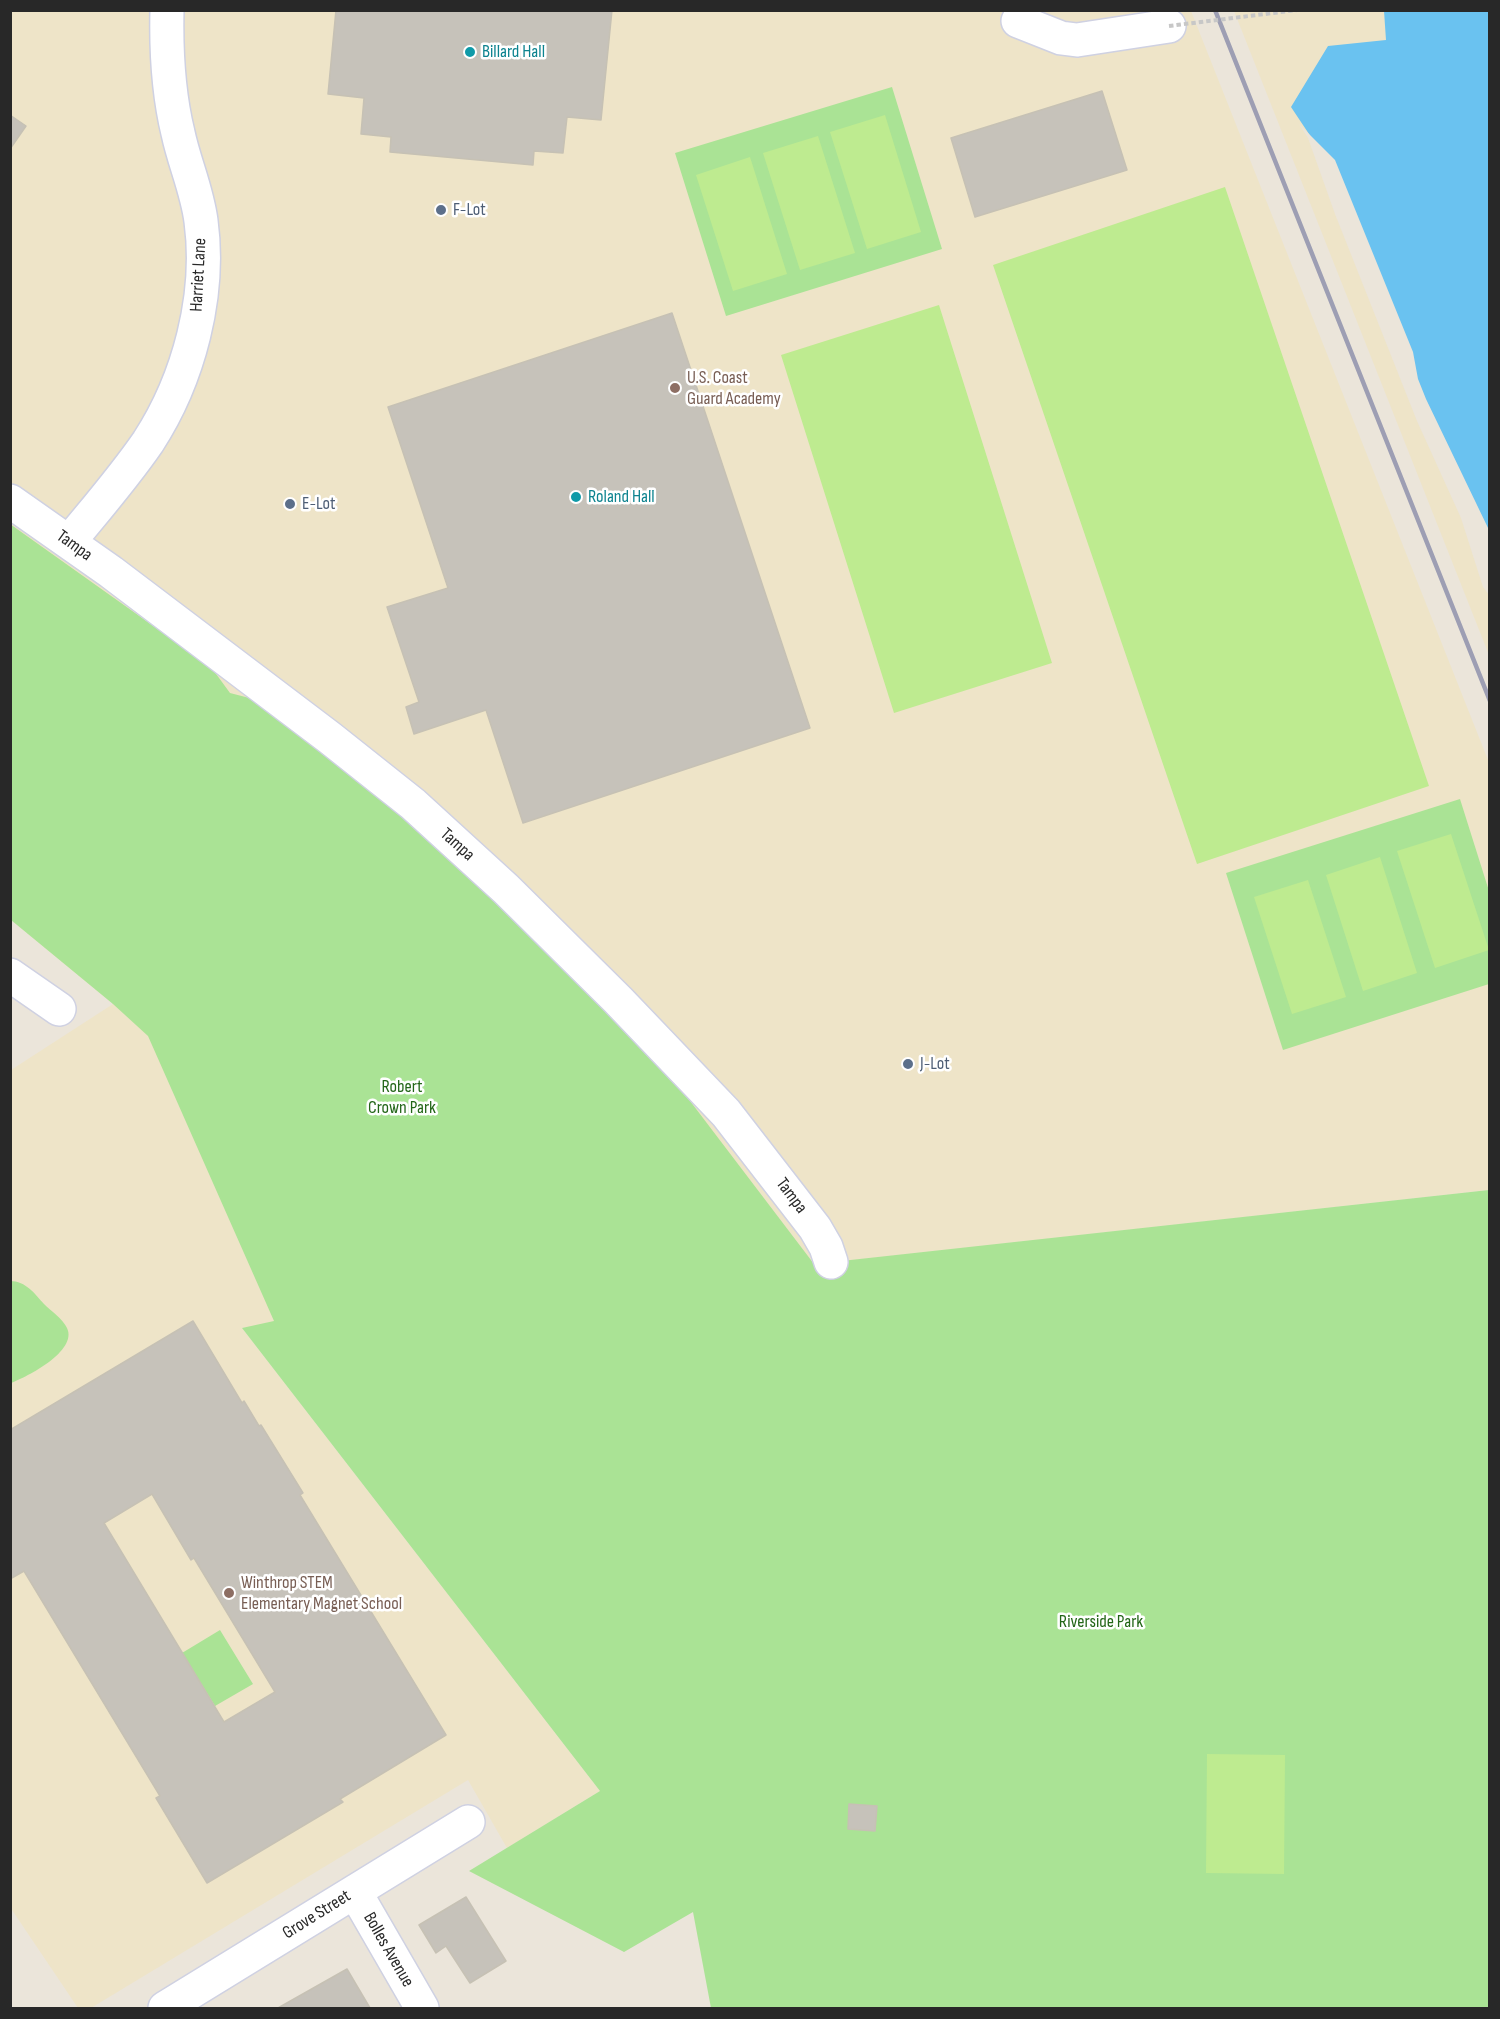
<!DOCTYPE html>
<html>
<head>
<meta charset="utf-8">
<style>
	body { margin:0 }
	#map { position:relative; width:1500px; height:2019px; overflow:hidden; background:#ebe5da; font-family:"Sofia Sans Condensed",sans-serif }
	canvas { display:block }
	.frame { position:absolute; inset:0; border:12px solid #282828; pointer-events:none }
</style>
</head>
<body>
<div id="map">
<canvas width="1500" height="2019"></canvas>
<div class="frame"></div>
</div>
<script>
const g = document.querySelector('canvas').getContext('2d');
g.lineJoin = 'round';
function paint(path, color) {
  g.fillStyle = color;
  g.fill(path, 'evenodd');
}
function stroke(path, color, width, dash) {
  g.strokeStyle = color;
  g.lineWidth = width;
  g.lineCap = dash ? 'butt' : 'round';
  g.setLineDash(dash || []);
  g.stroke(path);
}
function label(font, color, halo, rows, align = 'center') {
  g.font = font + ' "Sofia Sans Condensed",sans-serif';
  g.lineWidth = 5;
  g.setLineDash([]);
  g.textBaseline = 'middle';
  g.strokeStyle = halo;
  g.fillStyle = color;
  for (const [text, x, y, turn = 0] of rows) {
    g.save();
    g.translate(x, y);
    g.rotate((+turn || 0) * Math.PI / 180);
    g.textAlign = isNaN(turn) ? turn : align;
    if (halo) g.strokeText(text, 0, 0);
    g.fillText(text, 0, 0);
    g.restore();
  }
}
paint(new Path2D(`
	M10 11H1191L1490 765 1489 1190 242 1328 600 1791 507 1848 468 1780 91 2008H78L10 1907 11 1070 113 1004 11 920Z
	M1234 11H1384L1387 41 1311 137 1464 517 1489 593V655Z`), '#eee4c8');
paint(new Path2D(`
	M892 87 942 249 726 316 675 153Z
	M10 524 211 667 230 693 257 700 403 816 478 882 648 1051 687 1097 814 1264 1489 1190V2008H711L693 1912 624 1952 469 1871 600 1791 242 1328 274 1321 148 1036 113 1004 11 920Z
	M1460 799 1489 891V984L1283 1050 1226 873Z
	M10 1281C26 1281 35 1294 44 1304 51 1311 63 1319 67 1328 78 1351 27 1377 11 1383Z
	M220 1630 253 1684 215 1706 182 1653Z`), '#aae395');
paint(new Path2D(`
	M885 115 921 232 867 249 830 132Z
	M818 136 855 253 800 270 763 153Z
	M750 157 787 274 733 291 696 175Z
	M1225 187 1429 786 1197 864 993 265Z
	M939 305 1052 663 894 713 781 355Z
	M1451 834 1489 950 1435 968 1397 851Z
	M1380 857 1417 973 1363 991 1326 875Z
	M1308 880 1346 997 1292 1014 1254 897Z
	M1207 1754 1285 1755 1284 1874 1206 1873Z`), '#beeb90');
paint(new Path2D(`
	M1384 11H1489V593L1464 517 1311 137 1291 107 1328 46 1386 40Z`), '#6ac2f0');
paint(new Path2D(`
	M1299 124 1335 160 1413 352 1418 379 1426 399 1489 530 1490 596 1483 587 1461 518 1417 421 1335 214 1308 138Z`), '#ebe5da');
const building = new Path2D(`
	M336 10H612L601 120 567 117 563 153 534 151 533 165 390 152 391 137 361 134 364 98 328 94Z
	M1102 91 1127 170 975 217 951 138Z
	M10 115 26 126 10 149Z
	M672 313 810 728 523 823 486 710 414 734 406 707 419 702 387 607 448 588 388 407Z
	M193 1321 242 1403 244 1401 259 1426 261 1425 303 1493 300 1495 446 1735 340 1799 343 1802 207 1883 156 1798 160 1796 24 1571 10 1579V1430ZM152 1494 191 1560 194 1558 275 1692 224 1722 104 1523Z
	M849 1804 877 1806 875 1831 848 1829Z
	M466 1897 506 1961 470 1983 446 1946 436 1953 419 1925Z
	M347 1969 370 2008H278Z`);
paint(building, '#c6c2ba');
stroke(building, '#c6c1b4', 1.5);
const minor = new Path2D(`
	M1018 21 1061 38 1077 40 1169 26
	M10 501 111 572 330 738 413 804 506 889 618 1000 726 1113 815 1228 826 1247 831 1262
	M69 542C96 509 124 477 148 442 189 379 211 295 201 221 197 190 184 162 178 133 168 92 166 52 167 10
	M10 975 59 1009
	M355 1892 422 2008
	M165 2008 468 1822`);
stroke(minor, '#cfd1e2', 36);
stroke(minor, '#fff', 33);
stroke(new Path2D(`
	M1215 10 1490 701`), '#9d9eb3', 4.5);
stroke(new Path2D(`
	M1169 26 1297 10`), '#c7c7c7', 4, [4.5, 3]);
for (const [x, y, r, color] of [
	[470,52,6,"#0f9aa8"],
	[441,210,6,"#5c6f8a"],
	[675,388,6,"#8d6e63"],
	[576,497,6,"#0f9aa8"],
	[290,504,6,"#5c6f8a"],
	[908,1064,6,"#5c6f8a"],
	[229,1593,6,"#8d6e63"]
]) {
  const dot = new Path2D();
  dot.arc(x, y, r, 0, 2 * Math.PI);
  g.fillStyle = color;
  g.fill(dot);
  stroke(dot, '#fff', 2);
}
label('18px', '#0d838f', '#fff', [
	["Billard Hall",482,52],
	["Roland Hall",588,497]
], 'left');
label('18px', '#4e5e75', '#fff', [
	["F-Lot",453,210],
	["E-Lot",302,504],
	["J-Lot",920,1064]
], 'left');
label('18px', '#282828', '#fff', [
	["Harriet Lane",199,275,-87],
	["Tampa",74,546,36],
	["Tampa",457,845,42],
	["Tampa",791,1196,53],
	["Grove Street",317,1915,-32],
	["Bolles Avenue",388,1950,60]
]);
label('18px', '#785e54', '#fff', [
	["U.S. Coast",687,378],
	["Guard Academy",687,399],
	["Winthrop STEM",241,1583],
	["Elementary Magnet School",241,1604]
], 'left');
label('18px', '#236618', '#fff', [
	["Robert",402,1087],
	["Crown Park",402,1108],
	["Riverside Park",1101,1622]
]);
</script>
</body>
</html>
